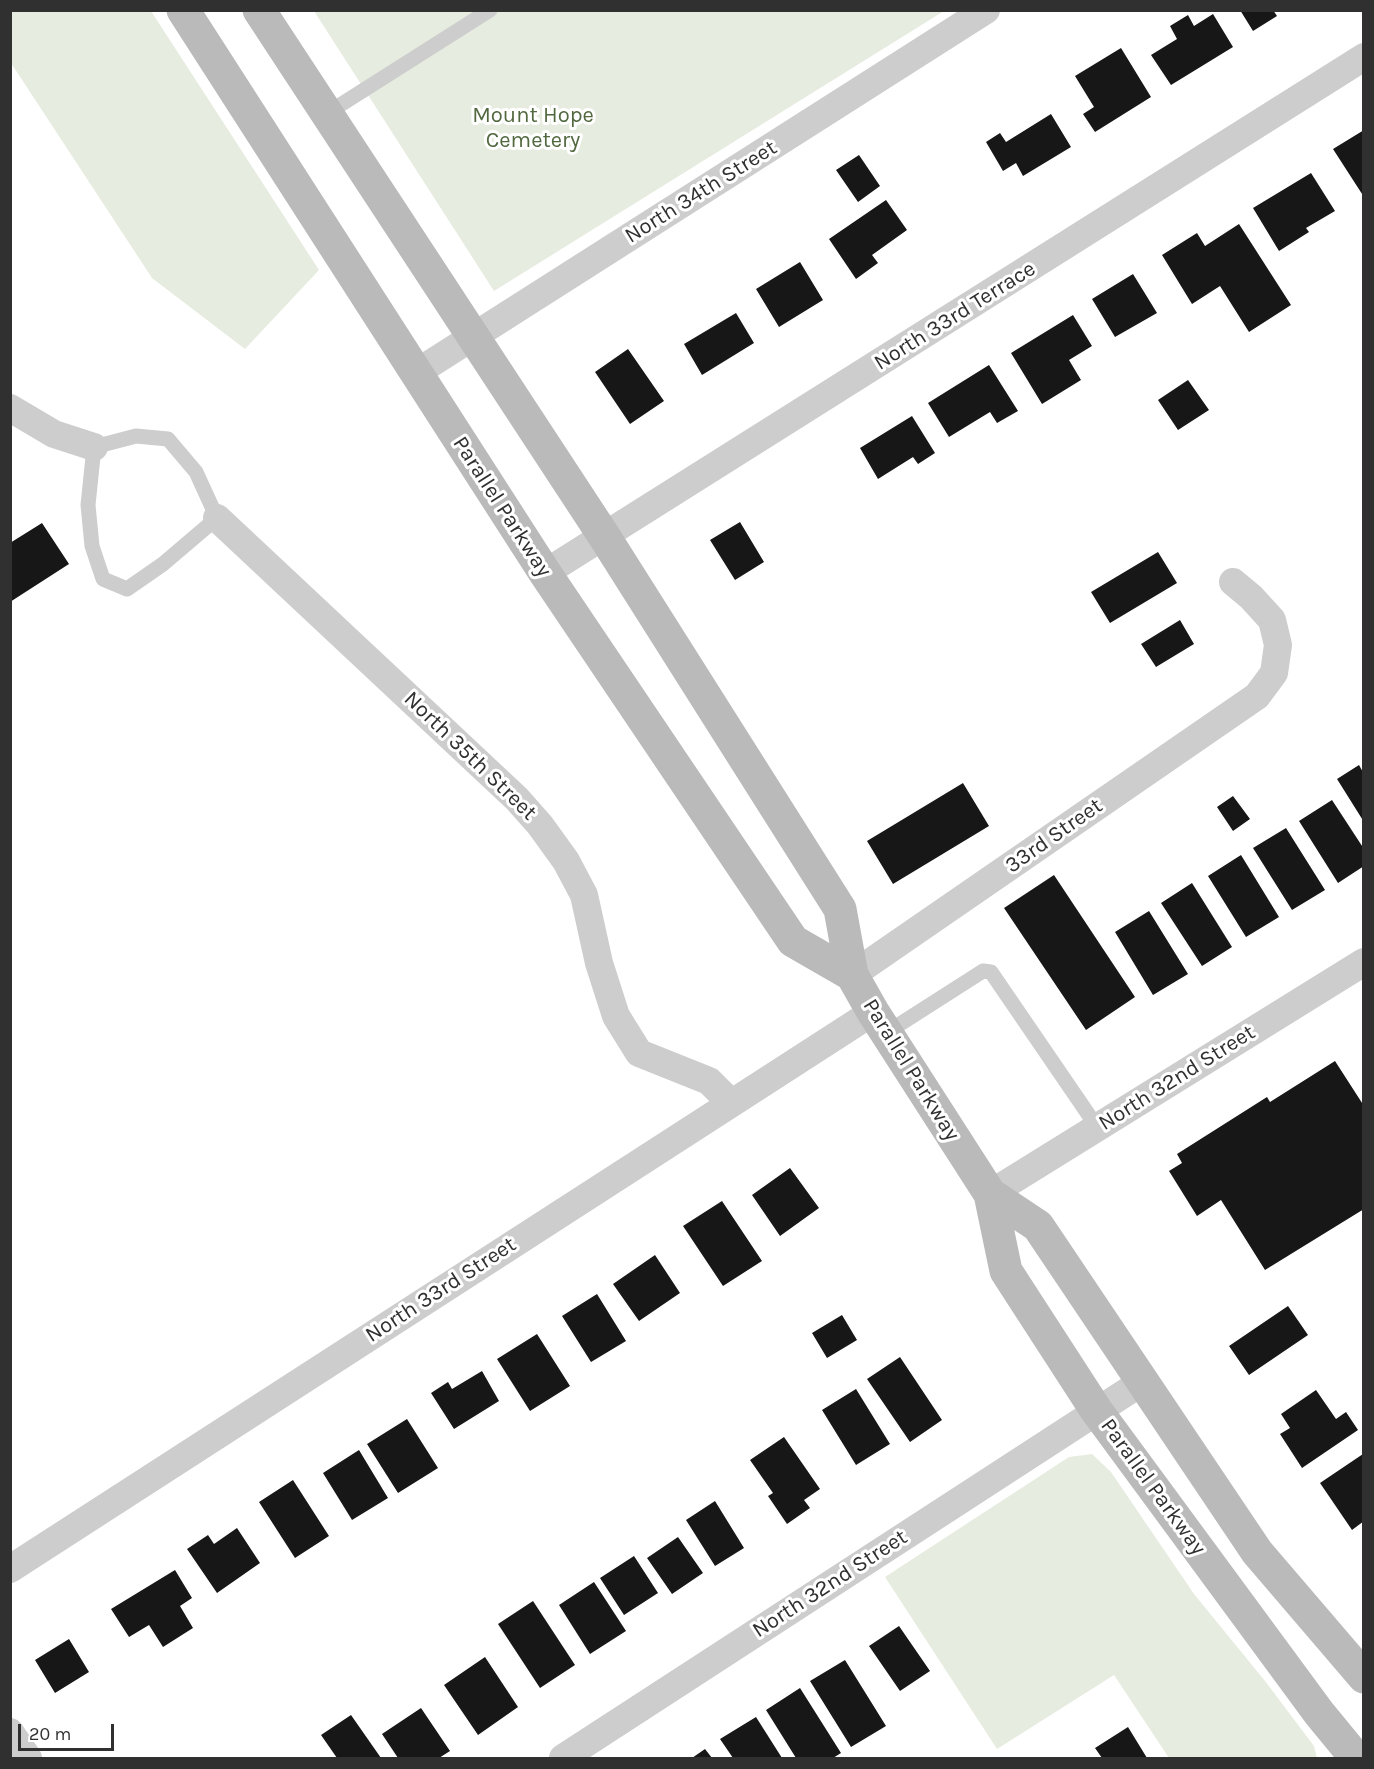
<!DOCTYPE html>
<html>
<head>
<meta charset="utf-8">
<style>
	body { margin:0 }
	#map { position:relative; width:1374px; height:1769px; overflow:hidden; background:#fff; font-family:Karla,sans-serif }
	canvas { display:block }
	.frame { position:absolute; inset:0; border:12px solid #303030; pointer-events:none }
	.scale { position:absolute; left:18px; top:1724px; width:96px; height:27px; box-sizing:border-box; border:3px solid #303030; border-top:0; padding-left:8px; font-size:18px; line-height:21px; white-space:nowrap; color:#303030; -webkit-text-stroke:4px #fff; paint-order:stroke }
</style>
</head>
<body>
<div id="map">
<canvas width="1374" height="1769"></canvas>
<div class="frame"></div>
<div class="scale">20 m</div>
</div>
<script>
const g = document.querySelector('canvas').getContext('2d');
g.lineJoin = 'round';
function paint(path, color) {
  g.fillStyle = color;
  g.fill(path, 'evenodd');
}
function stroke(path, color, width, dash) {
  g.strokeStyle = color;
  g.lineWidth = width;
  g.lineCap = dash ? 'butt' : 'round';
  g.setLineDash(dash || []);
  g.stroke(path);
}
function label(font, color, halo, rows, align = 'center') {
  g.font = font + ' Karla,sans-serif';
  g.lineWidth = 6;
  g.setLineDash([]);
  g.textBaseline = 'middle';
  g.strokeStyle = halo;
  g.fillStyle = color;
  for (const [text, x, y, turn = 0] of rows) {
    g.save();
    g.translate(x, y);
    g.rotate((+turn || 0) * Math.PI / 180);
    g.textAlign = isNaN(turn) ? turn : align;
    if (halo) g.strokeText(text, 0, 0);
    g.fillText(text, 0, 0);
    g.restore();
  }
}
paint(new Path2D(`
	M10 11H151L319 270 245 349 152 278 11 63Z
	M314 11H944L494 291Z
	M1092 1454 1111 1472 1194 1594 1265 1681 1314 1746 1317 1758H1169L1114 1675 997 1749 885 1577 1069 1457Z`), '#e6ecdf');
paint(new Path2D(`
	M1240 10H1273L1277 16 1253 31Z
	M1213 14 1233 47 1171 85 1151 55 1177 39 1170 26 1188 15 1194 26Z
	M1121 48 1151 97 1095 132 1083 114 1094 107 1075 76Z
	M1051 114 1071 147 1023 176 1016 163 1003 171 986 142 1000 133 1006 142Z
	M1364 130V197L1333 149Z
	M859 155 880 186 858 202 836 170Z
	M1311 173 1335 211 1306 228 1309 232 1279 251 1253 208Z
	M886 200 907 230 872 255 878 263 856 279 829 239Z
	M1239 224 1291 305 1249 332 1220 286 1192 304 1162 255 1197 233 1205 246Z
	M800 262 823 300 779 327 756 289Z
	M1133 274 1157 313 1115 337 1092 299Z
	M736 313 754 343 702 375 684 344Z
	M1073 315 1092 346 1069 360 1081 380 1042 404 1011 353Z
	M628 349 664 401 630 424 595 372Z
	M989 365 1018 411 997 423 990 412 949 437 928 403Z
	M1188 380 1209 410 1178 430 1158 400Z
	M912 416 935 453 918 464 913 457 878 479 860 448Z
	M740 522 764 562 735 580 710 540Z
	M42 523 69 564 10 602V543Z
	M1158 552 1177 583 1110 623 1091 592Z
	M1180 620 1194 644 1156 667 1141 644Z
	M1359 765 1364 774V822L1337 779Z
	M963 783 989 826 893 884 867 841Z
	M1233 796 1250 819 1233 831 1217 807Z
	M1332 800 1364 849V866L1338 883 1299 821Z
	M1286 828 1325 890 1292 910 1253 848Z
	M1241 855 1279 917 1246 937 1208 876Z
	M1054 875 1135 997 1086 1030 1004 908Z
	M1192 883 1232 947 1202 966 1161 903Z
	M1149 911 1188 974 1153 995 1115 932Z
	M1335 1061 1364 1106V1209L1265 1270 1221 1200 1197 1216 1169 1171 1182 1163 1177 1154 1267 1097 1270 1102Z
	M790 1168 819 1208 780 1236 752 1195Z
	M722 1201 762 1261 723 1286 683 1226Z
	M655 1255 680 1293 639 1321 613 1284Z
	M597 1294 626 1341 591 1362 562 1316Z
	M1288 1306 1308 1335 1249 1375 1229 1346Z
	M842 1315 857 1340 827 1358 812 1333Z
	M537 1334 570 1386 530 1411 497 1359Z
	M900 1357 942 1420 910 1442 867 1379Z
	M482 1371 499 1401 454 1429 431 1393 448 1382 452 1389Z
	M856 1389 890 1444 856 1465 822 1410Z
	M1316 1390 1336 1419 1346 1412 1358 1430 1302 1468 1280 1434 1290 1428 1281 1414Z
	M407 1419 438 1468 398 1493 367 1444Z
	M784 1437 820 1489 804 1500 810 1508 787 1524 768 1496 773 1493 750 1460Z
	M359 1450 388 1498 352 1520 323 1473Z
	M1363 1454 1364 1521 1352 1530 1320 1483Z
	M293 1480 329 1536 295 1558 259 1502Z
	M715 1501 744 1548 715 1566 686 1520Z
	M237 1528 260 1563 217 1593 187 1549 208 1535 214 1544Z
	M678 1537 703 1573 672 1594 647 1558Z
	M634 1556 658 1593 624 1615 600 1578Z
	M175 1570 192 1598 180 1606 193 1628 163 1647 149 1625 129 1637 111 1609Z
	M594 1582 626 1631 590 1654 559 1605Z
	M533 1601 575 1665 540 1688 498 1624Z
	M899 1626 930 1671 900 1691 869 1646Z
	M69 1639 89 1672 55 1693 35 1660Z
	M485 1657 518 1707 478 1735 444 1685Z
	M845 1660 886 1726 851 1747 810 1681Z
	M800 1688 841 1753 833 1758H796L766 1710Z
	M421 1708 450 1751 439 1758H398L382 1734Z
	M351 1715 381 1758H337L321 1735Z
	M756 1717 782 1758H733L720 1739Z
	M1128 1727 1147 1758H1102L1095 1748Z
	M705 1749 712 1758H692Z`), '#171717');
stroke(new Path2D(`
	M326 114 490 10
	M136 436 168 439 196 472 217 518 163 564 127 589 103 579 92 546 88 505 94 447Z
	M886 1033 983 971 991 972 1097 1127`), '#cdcdcd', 15);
stroke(new Path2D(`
	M416 373 986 10
	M10 408 54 434 94 447
	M217 518 517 799 540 825 566 861 584 895 599 963 616 1016 639 1053 709 1081 730 1102
	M545 573 1364 57
	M852 975 1257 696 1274 673 1278 645 1272 620 1251 597 1233 582
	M990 1194 1364 962
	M10 1569 873 1012
	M10 1732 28 1758
	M563 1758 1142 1382`), '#cdcdcd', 28);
stroke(new Path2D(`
	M183 10 545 573 793 941 852 975
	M259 10 604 536 840 909 852 975 873 1012 990 1194 1006 1271 1096 1410 1319 1713 1356 1758
	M990 1194 1038 1226 1257 1552 1364 1677`), '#bababa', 33);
label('22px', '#526940', '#fff', [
	["Mount Hope",533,116],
	["Cemetery",533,141]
]);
label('22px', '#303030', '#fff', [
	["North 34th Street",701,192,-32],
	["North 33rd Terrace",955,316,-32],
	["Parallel Parkway",502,507,57],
	["North 35th Street",470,756,44],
	["33rd Street",1054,836,-35],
	["Parallel Parkway",911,1070,58],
	["North 32nd Street",1177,1078,-32],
	["North 33rd Street",441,1290,-33],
	["Parallel Parkway",1153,1487,54],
	["North 32nd Street",830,1584,-33]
]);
</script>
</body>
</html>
